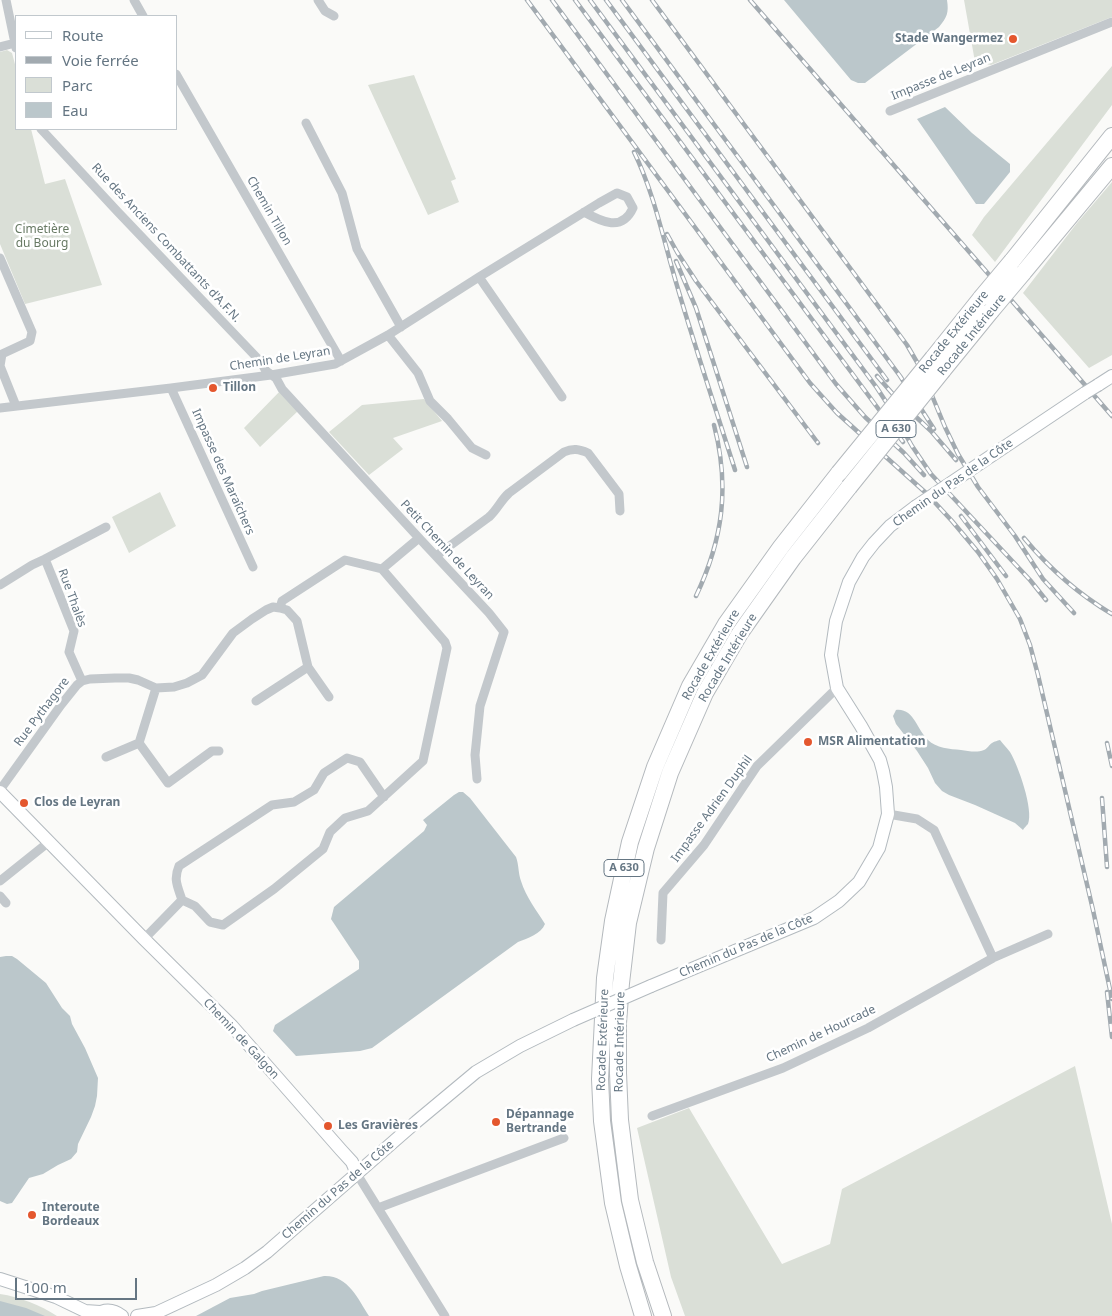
<!DOCTYPE html>
<html>
<head>
<meta charset="utf-8">
<style>
	body { margin:0 }
	#map { position:relative; width:1112px; height:1316px; overflow:hidden; background:#fafaf8; font-family:"Noto Sans",sans-serif }
	canvas { display:block }
	.legend { position:absolute; left:15px; top:15px; width:162px; height:115px; box-sizing:border-box; background:#fff; border:1px solid #c1c8cd; margin:0; padding:6px 9px; list-style:none; font-size:15px; color:#657683 }
	.legend li { display:flex; align-items:center; gap:10px; height:25px }
	.legend b { width:25px; border:1px solid #c1c8cd }
	.scale { position:absolute; left:15px; top:1278px; width:122px; height:22px; box-sizing:border-box; border:2px solid #657683; border-top:0; padding-left:6px; font-size:15px; line-height:18px; white-space:nowrap; color:#657683; -webkit-text-stroke:4px #fff; paint-order:stroke }
</style>
</head>
<body>
<div id="map">
<canvas width="1112" height="1316"></canvas>
<ul class="legend">
<li><b style="height:6px;background:#fff"></b>Route</li>
<li><b style="height:6px;background:#a2aab0"></b>Voie ferrée</li>
<li><b style="height:14px;background:#dadfd7"></b>Parc</li>
<li><b style="height:14px;background:#bbc7cb"></b>Eau</li>
</ul>
<div class="scale">100 m</div>
</div>
<script>
const g = document.querySelector('canvas').getContext('2d');
g.lineJoin = 'round';
function paint(path, color) {
  g.fillStyle = color;
  g.fill(path, 'evenodd');
}
function stroke(path, color, width, dash) {
  g.strokeStyle = color;
  g.lineWidth = width;
  g.lineCap = dash ? 'butt' : 'round';
  g.setLineDash(dash || []);
  g.stroke(path);
}
function label(font, color, halo, rows, align = 'center') {
  g.font = font + ' "Noto Sans",sans-serif';
  g.lineWidth = 5;
  g.setLineDash([]);
  g.textBaseline = 'middle';
  g.strokeStyle = halo;
  g.fillStyle = color;
  for (const [text, x, y, turn = 0] of rows) {
    g.save();
    g.translate(x, y);
    g.rotate((+turn || 0) * Math.PI / 180);
    g.textAlign = isNaN(turn) ? turn : align;
    if (halo) g.strokeText(text, 0, 0);
    g.fillText(text, 0, 0);
    g.restore();
  }
}
paint(new Path2D(`
	M964 0H1112V17L991 65 975 62Z
	M7 50 12 53 16 68V129H31L45 184 65 179 102 285 25 304 0 244V52Z
	M1112 66V105L995 262 972 235 984 217Z
	M414 75 456 179 451 181 459 202 428 215 368 85Z
	M1112 182V355L1089 368 1023 293 1077 223Z
	M280 391 298 411 260 447 244 428Z
	M424 399 442 421 393 438 403 449 369 475 329 432 362 405Z
	M160 492 176 526 129 553 112 517Z
	M1075 1066 1112 1224V1316H685L671 1277 637 1128 689 1108 782 1264 830 1244 842 1189Z
	M0 1294C20 1297 40 1305 57 1316H0Z`), '#dadfd7');
paint(new Path2D(`
	M784 0H947C949 13 947 17 939 27L865 83H858L851 80Z
	M945 107 972 133 1010 164V172L984 204H976L917 119Z
	M896 710C914 708 917 730 928 740 936 748 950 749 961 750 968 751 977 753 984 750 987 749 989 745 992 743 995 741 997 741 1000 740 1003 744 1007 748 1010 752 1018 765 1034 810 1028 824 1027 825 1024 828 1023 830L1015 823 975 805 949 795 942 791 935 783 928 768 917 751 896 724 893 716Z
	M459 792H463L470 798 516 857C519 865 518 873 521 881 526 897 537 911 545 924 541 934 528 938 518 942L372 1048 360 1051 296 1056 273 1031 275 1025 359 969V961L331 919 334 907 424 831 427 825 423 820 454 795Z
	M6 956H12L17 959 46 983 62 1008 70 1016 72 1024 85 1048 98 1078 97 1096 95 1106 91 1117 78 1144 77 1152 71 1159 58 1165 43 1174 29 1178 12 1203 7 1204 0 1201V957Z
	M324 1276C348 1275 358 1299 369 1316H196L230 1298 254 1294 262 1291Z
	M0 1301 26 1308 45 1316H0Z`), '#bbc7cb');
const secondary = new Path2D(`
	M1098 385 1112 376
	M982 462 1085 393
	M0 792 144 939 232 1026 341 1150 352 1162 357 1174
	M651 986 814 918 839 901 859 882 879 848 888 814 886 787 883 771 880 760 861 726 837 688 831 655 836 621 849 582 863 557 874 543 890 526 915 507
	M0 1279 56 1297 85 1311 100 1312
	M95 1315C104 1309 113 1309 122 1316
	M137 1316 156 1313
	M151 1316 156 1313 216 1285 245 1268 267 1252 416 1122 476 1072 520 1046 573 1020`);
const highway = new Path2D(`
	M1012 261 1112 136
	M1023 273 1112 166
	M933 358 981 298
	M943 370 991 311
	M643 1316 628 1266 613 1203 602 1121 600 1079 605 978 613 921 630 842 655 767 690 686 726 624 781 547 839 473
	M663 1316 645 1262 630 1200 620 1120 618 1073V1023L621 983 628 923 646 848 670 773 705 693 740 633 793 558 849 487`);
stroke(secondary, '#b3babf', 14);
stroke(highway, '#b4b9bd', 18);
stroke(new Path2D(`
	M6 0 16 48
	M134 0 143 16
	M318 0 325 11 334 16
	M0 47 15 43
	M176 74 341 361
	M890 111 1112 22
	M306 123 342 193 357 249 401 327
	M41 129 117 211 261 362 266 371 276 378 282 389 419 538 489 613 504 632 480 706 475 755 477 779
	M0 258 32 332 30 341 2 354 0 366 16 406
	M479 277 562 397
	M388 335 418 373 430 401 448 419 472 448 486 455
	M171 388 253 567
	M0 408 171 388 271 375 335 364 388 335 479 277 599 203 617 193 627 197 633 208C622 232 602 222 584 212
	M436 556 489 517C497 510 501 500 509 493L564 452C573 448 579 449 588 453L619 494 620 511
	M0 585 32 565 45 559
	M280 608 282 601 345 560 382 569 419 538
	M82 681 69 652 74 631 45 559 106 527
	M156 688 139 743 168 783 212 751H219
	M256 701 308 667
	M106 757 139 743
	M0 790 61 705 77 685 82 681 90 679 115 678H129L138 680 156 688 174 687 187 683 202 675 233 633 252 619 266 610 273 607 280 608 287 610 297 621 308 667 329 697
	M888 814 917 819 934 830 993 958
	M0 881 50 841
	M0 896 6 903
	M182 900 195 906 210 922 223 925 274 889 323 849 330 832 345 818 368 811 423 761 447 648 445 642 382 569
	M144 939 182 900C178 887 173 880 179 866L272 805 294 802 314 790 324 773 347 758 360 762 384 797
	M661 940 663 893 704 845 757 766 837 688
	M652 1116 783 1068 868 1028 993 958 1048 934
	M357 1174 378 1208 445 1316
	M378 1208 564 1138`), '#c3c8cc', 9);
stroke(secondary, '#fff', 12);
stroke(highway, '#fff', 16);
const rail = new Path2D(`
	M527 0 810 383 837 413 926 493 952 521 978 552 997 579 1020 619 1030 645 1038 675 1093 910 1112 999
	M552 0 836 384 865 417 904 453 924 475
	M575 0 903 442
	M590 0 877 388 892 411 912 446 931 474 1030 580 1046 600
	M606 0 887 380
	M622 0 900 376 934 429
	M652 0 907 345 921 369 945 427 958 454 978 487 1015 536 1043 579 1074 613
	M750 0 1112 416
	M634 152C655 195 664 243 678 289 696 350 716 410 735 470
	M667 234 677 252 696 281 818 443
	M676 261 696 308 747 467
	M877 376 899 401 931 431 956 460
	M961 516 1006 576
	M1024 538C1049 568 1078 594 1112 614
	M696 596C723 539 730 487 714 425
	M1107 743 1112 766
	M1102 798 1107 867
	M1107 992 1112 1037`);
stroke(rail, '#a2aab0', 4.5);
stroke(rail, '#fff', 2.5, [8]);
const secondaryBridge = new Path2D(`
	M1085 393 1098 385
	M915 507 982 462
	M573 1020 651 986`);
const highwayBridge = new Path2D(`
	M981 298 1012 261
	M991 311 1023 273
	M839 473 933 358
	M849 487 943 370`);
stroke(secondaryBridge, '#b3babf', 14, []);
stroke(highwayBridge, '#b4b9bd', 18, []);
stroke(secondaryBridge, '#fff', 12);
stroke(highwayBridge, '#fff', 16);
for (const [x, y, r, color] of [
	[1013,39,5,"#e4572e"],
	[213,388,5,"#e4572e"],
	[808,742,5,"#e4572e"],
	[24,803,5,"#e4572e"],
	[496,1122,5,"#e4572e"],
	[328,1126,5,"#e4572e"],
	[32,1215,5,"#e4572e"]
]) {
  const dot = new Path2D();
  dot.arc(x, y, r, 0, 2 * Math.PI);
  g.fillStyle = color;
  g.fill(dot);
  stroke(dot, '#fff', 2);
}
for (const [x, y, w] of [
	[896,429,40],
	[624,868,40]
]) {
  const box = new Path2D();
  box.roundRect(x - w / 2, y - 8.5, w, 17, 4);
  g.fillStyle = '#fff';
  g.fill(box);
  stroke(box, '#657683', 1);
}
label('bold 11px', '#657683', null, [
	["A 630",896,429],
	["A 630",624,868]
]);
label('bold 12px', '#657683', '#fff', [
	["Stade Wangermez",1003,39,"right"],
	["Tillon",223,388],
	["MSR Alimentation",818,742],
	["Clos de Leyran",34,803],
	["Dépannage",506,1115],
	["Bertrande",506,1129],
	["Les Gravières",338,1126],
	["Interoute",42,1208],
	["Bordeaux",42,1222]
], 'left');
label('12px', '#657683', '#fff', [
	["Impasse de Leyran",941,77,-22],
	["Chemin Tillon",269,211,60],
	["Rue des Anciens Combattants d'A.F.N.",166,243,47],
	["Rocade Extérieure",954,332,-51],
	["Rocade Intérieure",972,335,-51],
	["Chemin de Leyran",280,359,-9],
	["Impasse des Maraîchers",223,472,66],
	["Chemin du Pas de la Côte",953,483,-35],
	["Petit Chemin de Leyran",447,550,47],
	["Rue Thalès",72,598,70],
	["Rocade Extérieure",711,655,-60],
	["Rocade Intérieure",728,658,-59],
	["Rue Pythagore",42,712,-53],
	["Impasse Adrien Duphil",712,809,-54],
	["Chemin du Pas de la Côte",746,946,-23],
	["Chemin de Hourcade",821,1034,-25],
	["Chemin de Galgon",241,1039,47],
	["Rocade Extérieure",603,1040,-88],
	["Rocade Intérieure",620,1042,-89],
	["Chemin du Pas de la Côte",338,1190,-41]
]);
label('12px', '#687a64', '#fff', [
	["Cimetière",42,230],
	["du Bourg",42,244]
]);
</script>
</body>
</html>
